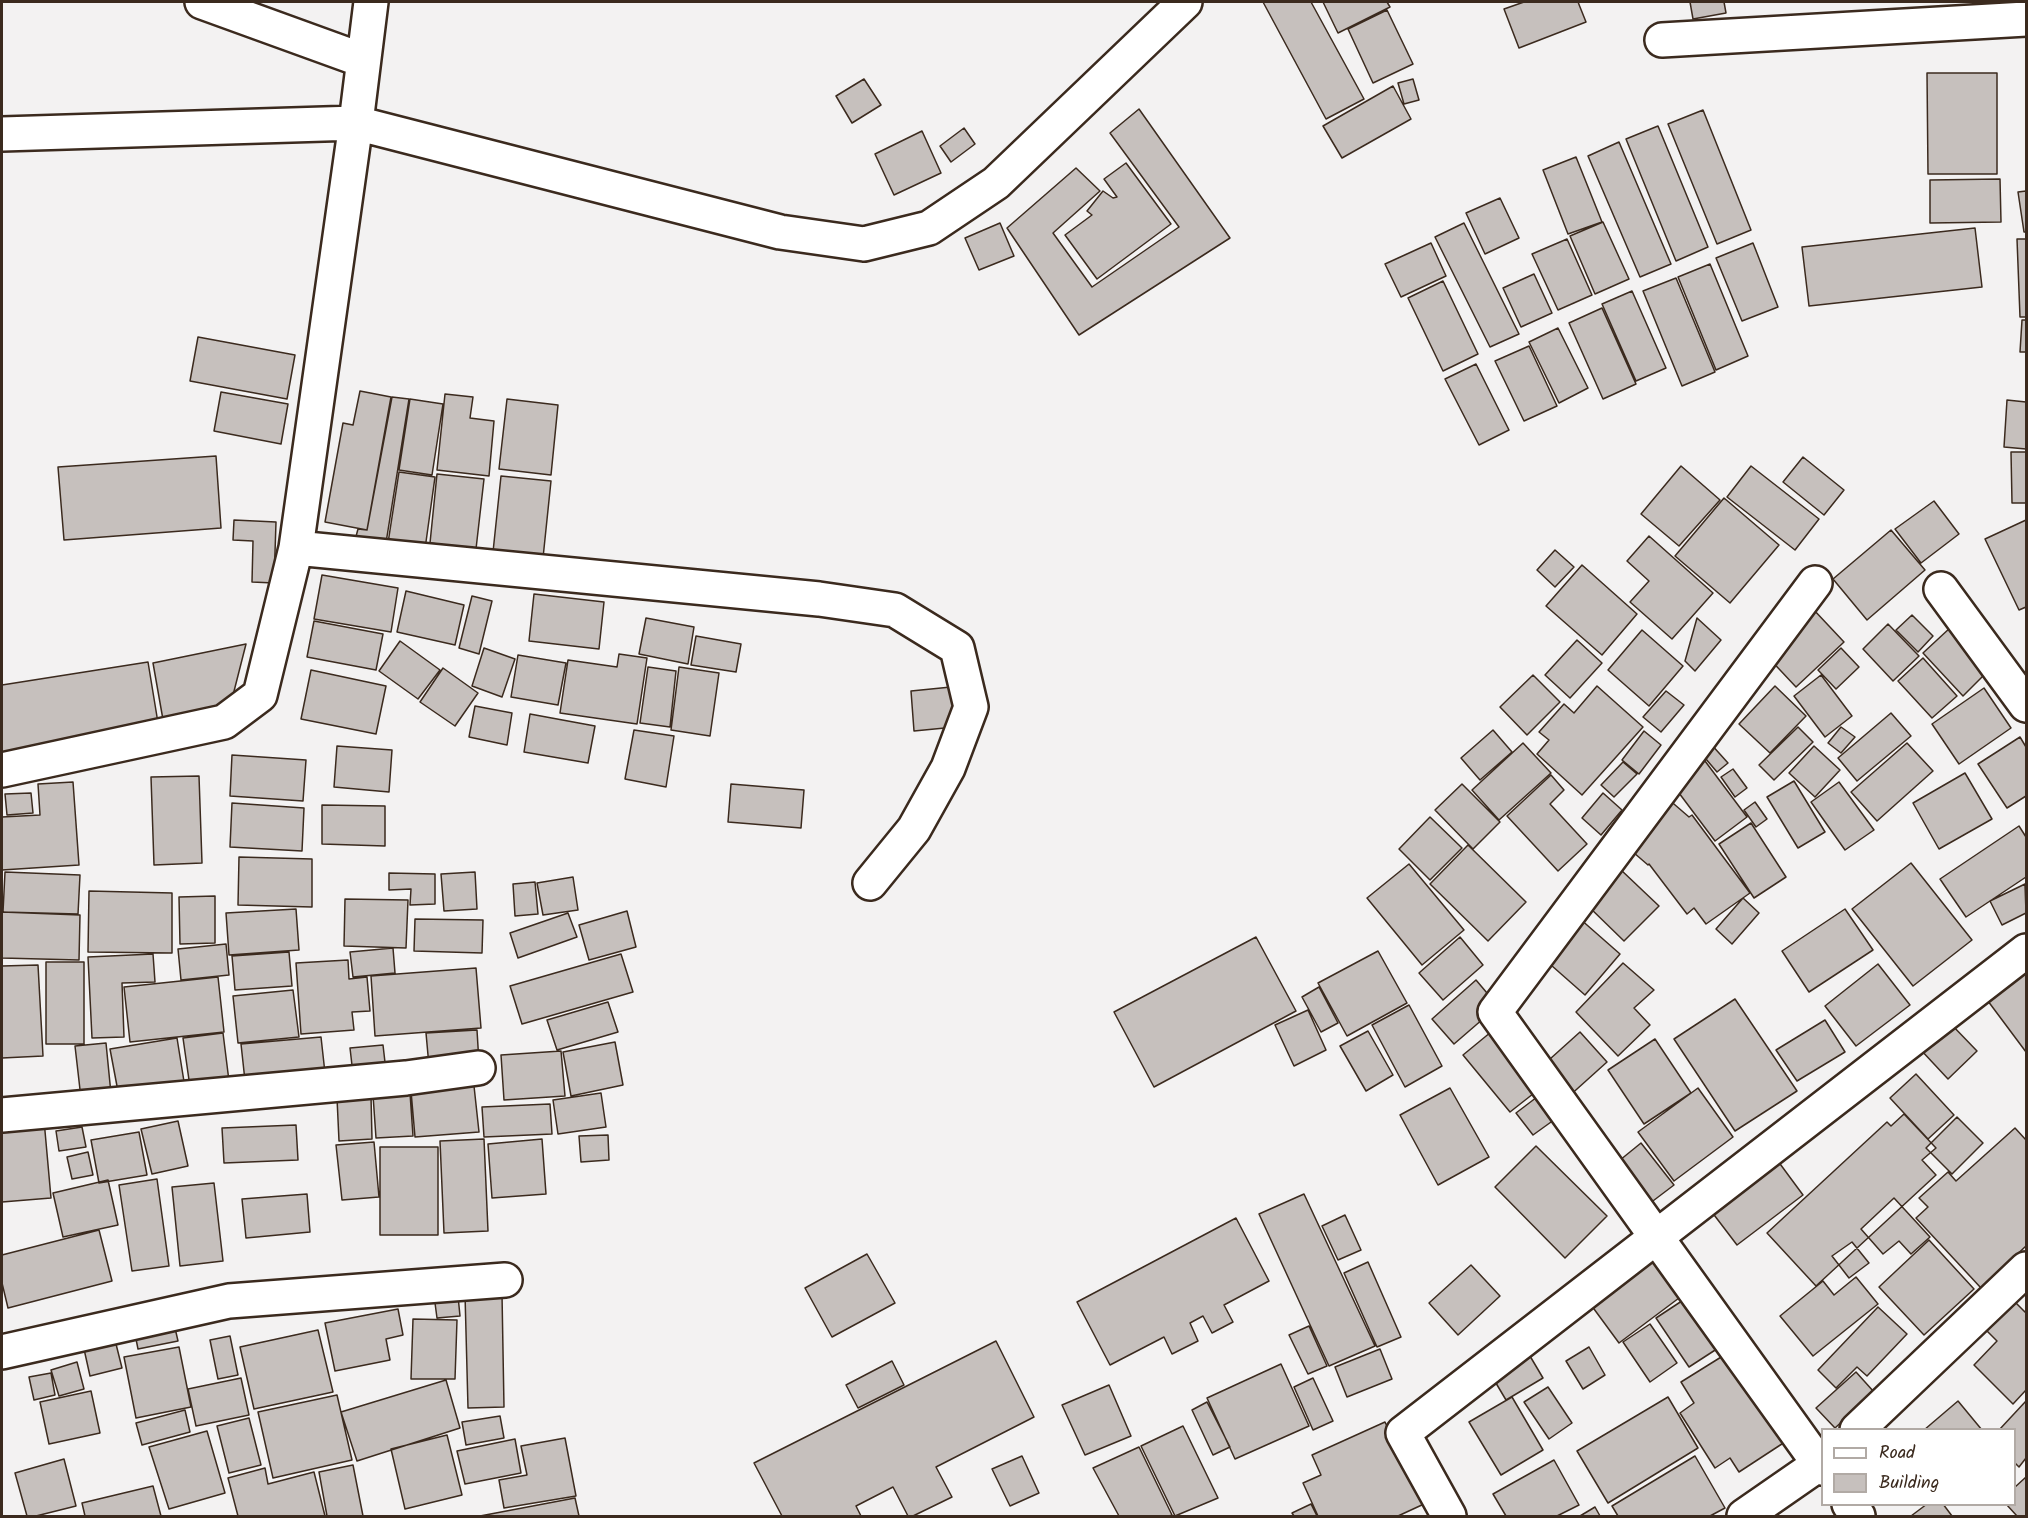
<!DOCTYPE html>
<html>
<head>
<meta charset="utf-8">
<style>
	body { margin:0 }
	#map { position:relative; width:2028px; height:1518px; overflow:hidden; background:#f3f2f2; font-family:Kalam,sans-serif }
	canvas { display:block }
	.frame { position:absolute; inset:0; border:3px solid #3b2a1e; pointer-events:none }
	.legend { position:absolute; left:1821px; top:1428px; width:195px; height:78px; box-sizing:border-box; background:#fff; border:2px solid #b1aaa5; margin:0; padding:8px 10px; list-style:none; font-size:18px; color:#3b2a1e }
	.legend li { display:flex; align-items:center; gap:12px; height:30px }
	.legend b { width:30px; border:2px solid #b1aaa5 }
</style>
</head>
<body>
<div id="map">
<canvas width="2028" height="1518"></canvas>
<div class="frame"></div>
<ul class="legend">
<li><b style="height:8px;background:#fff"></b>Road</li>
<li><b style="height:16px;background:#c6c0bd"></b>Building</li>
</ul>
</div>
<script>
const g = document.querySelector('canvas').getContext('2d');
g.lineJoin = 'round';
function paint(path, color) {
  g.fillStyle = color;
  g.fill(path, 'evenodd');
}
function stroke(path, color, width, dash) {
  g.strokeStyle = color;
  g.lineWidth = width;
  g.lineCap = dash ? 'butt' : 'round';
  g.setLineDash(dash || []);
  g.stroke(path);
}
const building = new Path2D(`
	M1263 2H1311L1364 99 1326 119Z
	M1323 2H1387L1390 7 1338 33Z
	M1524 2H1578L1586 22 1519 48 1504 9Z
	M1690 2H1724L1726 13 1693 19Z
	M1387 10 1413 64 1373 83 1348 29Z
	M1927 73H1997V174H1928Z
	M864 79 881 105 852 123 836 96Z
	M1413 79 1419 100 1404 104 1398 83Z
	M1393 86 1411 119 1342 158 1323 126Z
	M1139 109 1230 238 1079 335 1007 228 1076 168 1100 191 1053 233 1092 287 1179 227 1110 133Z
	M1703 110 1751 230 1717 244 1668 124Z
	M1658 126 1708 247 1676 261 1626 139Z
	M964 128 975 144 951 162 940 146Z
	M922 131 941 173 894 195 875 154Z
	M1619 142 1671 264 1640 277 1588 156Z
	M1576 157 1602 222 1568 234 1543 170Z
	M1126 163 1171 224 1097 279 1065 235 1092 215 1087 211 1103 191 1113 198 1117 197 1104 179Z
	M2000 179 2001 222 1930 223V180Z
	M2026 191V232H2024L2018 192Z
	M1500 198 1519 238 1485 254 1466 213Z
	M1603 222 1629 279 1595 294 1570 236Z
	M1000 223 1014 256 979 270 965 238Z
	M1464 223 1519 334 1490 347 1435 237Z
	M1975 228 1982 287 1809 306 1802 247Z
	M1567 239 1592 295 1558 310 1532 254Z
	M2017 239H2026V317H2020Z
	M1431 243 1446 276 1401 297 1385 264Z
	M1753 243 1778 307 1742 321 1716 258Z
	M1710 264 1748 356 1716 370 1678 277Z
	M1534 274 1552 313 1521 327 1503 288Z
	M1676 278 1715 372 1682 386 1643 291Z
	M1443 281 1478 354 1443 371 1408 298Z
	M1632 291 1666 368 1636 381 1602 304Z
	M1602 308 1636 384 1603 399 1569 323Z
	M2022 320H2026V352H2020Z
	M1558 328 1588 388 1559 403 1529 342Z
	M198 337 295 355 287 399 190 381Z
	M1529 346 1557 406 1524 421 1495 361Z
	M1476 364 1509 430 1479 445 1445 379Z
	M360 391 391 397 367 530 325 522 343 423 353 425Z
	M221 392 288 404 281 444 214 431Z
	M445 394 473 397 470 418 494 421 489 476 437 470Z
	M392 397 409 399 385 549 354 544 358 529 367 530Z
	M410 399 443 404 432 475 399 470Z
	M507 399 558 405 551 475 499 469Z
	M2007 400 2026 402V449L2004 447Z
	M2011 452H2026V503H2012Z
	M216 456 221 528 64 540 58 467Z
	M1803 457 1844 490 1824 515 1783 482Z
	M1681 466 1720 500 1679 546 1641 514Z
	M1751 466 1819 519 1795 550 1727 497Z
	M399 472 435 477 425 549 388 543Z
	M437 474 484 479 476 549 430 543Z
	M501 476 551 481 543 558 493 552Z
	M1724 498 1779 545 1730 603 1675 556Z
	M1934 501 1959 534 1921 563 1895 529Z
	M234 520 276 522 274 583 252 582 253 541 233 540Z
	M2026 520V607L2019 610 1985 539Z
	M1891 530 1925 570 1867 620 1833 579Z
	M1649 536 1713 593 1672 639 1630 602 1649 581 1627 561Z
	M1555 550 1574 567 1555 587 1537 570Z
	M1582 565 1637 614 1602 655 1546 606Z
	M322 575 398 588 391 632 314 619Z
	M406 591 464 605 455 645 397 632Z
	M534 594 604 602 599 649 529 641Z
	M472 596 492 601 479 654 459 648Z
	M1813 609 1844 642 1796 687 1765 654Z
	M1912 615 1933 636 1918 652 1896 630Z
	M646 618 694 627 688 664 639 654Z
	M1697 618 1721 640 1695 671 1685 661Z
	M314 621 383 634 376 670 307 657Z
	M1888 624 1919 656 1893 681 1863 649Z
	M1951 627 1991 668 1963 696 1923 653Z
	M1642 630 1683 666 1649 706 1608 670Z
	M696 636 741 644 736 672 691 665Z
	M1577 640 1602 663 1570 698 1545 675Z
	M400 641 440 670 418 699 379 671Z
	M246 644 230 707 165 731 153 663Z
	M484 648 515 659 502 697 472 686Z
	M1841 648 1859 667 1836 689 1818 670Z
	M619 654 647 658 637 724 560 713 568 660 617 667Z
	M518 655 566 663 558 705 511 697Z
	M1923 658 1957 696 1932 718 1898 681Z
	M148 662 160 735 2 758V685Z
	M648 667 676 671 670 727 640 723Z
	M679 667 719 673 710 736 671 730Z
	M443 668 478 693 455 726 420 702Z
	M311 670 386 686 376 734 301 719Z
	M1533 675 1560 702 1527 735 1500 707Z
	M1821 675 1852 716 1825 737 1794 696Z
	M1597 686 1643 727 1582 795 1537 754 1549 740 1539 732 1564 704 1574 713Z
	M1775 686 1806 716 1770 753 1739 724Z
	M951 687 955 727 914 731 911 691Z
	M1984 688 2011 728 1959 764 1932 724Z
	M1666 691 1684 705 1661 732 1643 717Z
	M475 706 512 713 507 745 469 737Z
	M1891 713 1911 736 1857 781 1838 758Z
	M530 714 595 726 588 763 524 752Z
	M1798 727 1813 742 1774 780 1759 765Z
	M1841 727 1855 737 1841 753 1828 743Z
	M634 730 674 736 666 787 625 779Z
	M1493 730 1512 752 1480 780 1461 758Z
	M1644 731 1661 745 1639 774 1622 760Z
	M2020 737 2026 747V796L2007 808 1978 764Z
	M1523 743 1551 773 1499 820 1472 790Z
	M1710 743 1728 763 1717 772 1700 752Z
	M1907 743 1933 771 1877 821 1851 792Z
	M337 746 392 750 389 792 334 787Z
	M1814 746 1840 770 1815 797 1789 773Z
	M232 755 306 760 303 801 230 796Z
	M1702 757 1747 817 1715 841 1670 781Z
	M1623 762 1637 774 1614 797 1601 785Z
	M1733 769 1747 788 1735 797 1721 777Z
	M1965 773 1992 819 1939 849 1913 803Z
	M1551 775 1564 790 1550 804 1587 844 1558 871 1507 816Z
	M199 776 202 863 154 865 151 777Z
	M1794 781 1825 832 1798 848 1767 797Z
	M73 782 79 865 2 870V817L40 815 38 784Z
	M1839 782 1874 830 1845 850 1811 802Z
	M731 784 804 790 801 828 728 822Z
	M1462 784 1500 822 1473 849 1435 810Z
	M31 793 33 813 7 815 5 794Z
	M1603 793 1622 810 1601 835 1582 818Z
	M1667 798 1689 817 1692 815 1750 893 1706 924 1694 908 1687 914 1649 864 1648 865 1626 846Z
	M1755 802 1767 819 1756 827 1744 810Z
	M232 803 304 808 302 851 230 847Z
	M322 805 385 806V846L322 844Z
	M1430 817 1462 848 1430 880 1399 849Z
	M1751 823 1786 877 1754 898 1719 844Z
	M2019 826 2026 837V877L1966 917 1940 879Z
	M1468 845 1526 902 1488 941 1430 884Z
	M239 857 312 859V907L238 905Z
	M1911 863 1972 940 1913 986 1852 909Z
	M1409 864 1464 930 1422 965 1367 898Z
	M1620 869 1659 906 1624 941 1586 904Z
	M5 872 80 875 78 914 3 912Z
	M475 872 477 909 444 911 441 874Z
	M389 873 435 874V904L410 905 411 889 389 890Z
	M573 877 578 910 543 915 537 883Z
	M535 882 538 914 515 916 513 884Z
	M2025 884 2026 913 2002 925 1990 901Z
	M89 891 172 893V953L88 952Z
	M215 896V943L180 944 179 897Z
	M1743 898 1759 913 1732 944 1716 929Z
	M345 899 408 900 406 948 344 946Z
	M296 909 299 950 229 955 226 913Z
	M1845 909 1873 950 1809 992 1782 951Z
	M627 911 636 947 589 960 579 925Z
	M2 912 80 915 79 960 2 958Z
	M568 913 577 937 518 958 510 933Z
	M1579 918 1620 954 1585 995 1543 958Z
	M415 919 483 920 482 953 414 951Z
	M1256 937 1296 1011 1154 1087 1114 1012Z
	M1460 937 1483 965 1443 1000 1419 973Z
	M226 944 229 975 181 980 178 949Z
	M393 948 395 973 353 977 350 952Z
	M1378 951 1407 1003 1347 1036 1318 983Z
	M289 952 292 986 235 990 232 956Z
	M153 954 155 982 122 983 124 1037 92 1038 88 957Z
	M621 954 633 992 522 1024 510 986Z
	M348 960 349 979 367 977 370 1011 352 1012 354 1030 301 1034 296 963Z
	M46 962H84V1044H46Z
	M1623 963 1654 990 1634 1008 1650 1025 1618 1056 1576 1012Z
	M1878 964 1910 1005 1856 1046 1825 1006Z
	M38 965 43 1056 2 1058V966Z
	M2026 967V1052L1979 989Z
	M476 968 481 1028 375 1036 371 976Z
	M218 977 224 1032 130 1042 124 987Z
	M1476 980 1498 1006 1454 1044 1432 1019Z
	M1319 987 1338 1023 1321 1032 1302 997Z
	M293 990 299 1037 238 1043 233 996Z
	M1735 999 1797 1091 1735 1131 1674 1039Z
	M608 1002 618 1032 557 1050 547 1020Z
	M1409 1005 1442 1066 1405 1087 1372 1025Z
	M1308 1010 1326 1050 1294 1066 1275 1025Z
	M1825 1020 1845 1052 1797 1081 1776 1050Z
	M1949 1022 1977 1051 1948 1079 1920 1049Z
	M477 1030 479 1063 429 1066 426 1033Z
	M1368 1031 1393 1075 1366 1091 1340 1046Z
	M1491 1032 1538 1090 1510 1112 1463 1055Z
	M1580 1032 1607 1062 1567 1098 1540 1068Z
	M223 1033 230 1089 191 1094 183 1038Z
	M321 1037 326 1082 246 1090 241 1044Z
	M177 1038 186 1094 120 1102 110 1049Z
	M1655 1039 1691 1093 1644 1124 1608 1070Z
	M615 1042 623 1085 571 1096 563 1052Z
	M106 1043 112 1104 82 1107 75 1046Z
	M383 1045 386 1071 353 1074 350 1048Z
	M561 1051 565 1096 504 1100 501 1055Z
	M1916 1074 1954 1115 1928 1139 1890 1098Z
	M474 1086 479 1132 415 1137 411 1091Z
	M1450 1088 1489 1157 1438 1185 1400 1115Z
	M1698 1088 1733 1137 1674 1181 1638 1132Z
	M410 1093 413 1136 376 1138 373 1095Z
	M601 1093 606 1127 558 1134 553 1100Z
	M1541 1094 1558 1117 1533 1135 1516 1113Z
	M371 1096 372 1139 339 1141 337 1098Z
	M550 1104 552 1134 484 1137 482 1107Z
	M1904 1114 1936 1148 1922 1160 1936 1175 1816 1286 1767 1233 1887 1122 1891 1126Z
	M1957 1117 1983 1143 1952 1174 1926 1148Z
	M44 1120 51 1198 2 1202V1124Z
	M178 1121 188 1166 152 1174 141 1129Z
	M296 1125 298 1160 224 1163 222 1128Z
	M82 1127 86 1147 59 1151 56 1131Z
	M2015 1128 2026 1140V1246L1981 1288 1916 1218 1928 1207 1919 1198 1948 1172 1956 1181Z
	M139 1132 147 1175 99 1183 91 1140Z
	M608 1135 609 1160 581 1162 579 1136Z
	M484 1139 488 1231 444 1233 440 1141Z
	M542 1139 546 1194 492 1198 488 1144Z
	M374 1142 379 1197 342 1200 336 1145Z
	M1641 1143 1674 1185 1641 1210 1609 1169Z
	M1536 1146 1607 1216 1565 1258 1495 1187Z
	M380 1147H438V1235H380Z
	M88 1152 93 1175 72 1179 67 1157Z
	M1772 1153 1803 1195 1737 1245 1705 1203Z
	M157 1179 169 1266 132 1271 119 1185Z
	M108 1180 118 1225 63 1237 53 1193Z
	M214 1183 223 1261 180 1266 172 1187Z
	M307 1194 310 1232 246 1238 242 1199Z
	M1304 1194 1375 1346 1329 1366 1259 1214Z
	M1894 1198 1930 1237 1911 1254 1899 1241 1883 1254 1861 1229Z
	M1345 1215 1361 1250 1338 1260 1322 1226Z
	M1236 1218 1269 1281 1224 1305 1233 1322 1212 1333 1203 1316 1190 1323 1198 1341 1172 1354 1164 1337 1110 1365 1077 1302Z
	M99 1230 112 1281 8 1308 2 1283V1255Z
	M1929 1240 1974 1289 1924 1335 1879 1287Z
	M1655 1241 1691 1289 1619 1343 1583 1294Z
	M1852 1242 1869 1263 1849 1278 1832 1256Z
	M867 1254 895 1303 832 1337 805 1288Z
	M1368 1262 1401 1337 1377 1347 1344 1273Z
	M1471 1265 1500 1296 1458 1335 1429 1303Z
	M1856 1277 1878 1304 1813 1356 1780 1316 1823 1281 1834 1295Z
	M457 1286 460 1316 437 1318 433 1288Z
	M1694 1293 1726 1343 1689 1367 1656 1318Z
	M465 1294H502L504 1407 468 1408Z
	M2011 1298 2026 1313V1390L2013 1404 1974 1365 1997 1341 1983 1327Z
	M1878 1307 1907 1334 1867 1376 1857 1367 1836 1388 1818 1370Z
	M398 1309 403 1335 386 1339 390 1360 335 1371 325 1323Z
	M172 1315 178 1341 138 1349 133 1324Z
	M413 1319 457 1320 455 1379H411Z
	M1650 1324 1677 1363 1650 1382 1623 1342Z
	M1309 1326 1327 1366 1308 1374 1289 1335Z
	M318 1330 333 1392 254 1409 240 1347Z
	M230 1336 238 1375 218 1379 210 1340Z
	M115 1340 122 1368 90 1376 84 1349Z
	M996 1341 1034 1417 936 1467 952 1497 913 1516H908L893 1487 856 1506 861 1516H782L754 1463Z
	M179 1347 191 1407 136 1418 124 1357Z
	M1589 1347 1605 1375 1583 1389 1566 1361Z
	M1380 1349 1392 1379 1347 1397 1335 1367Z
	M1734 1349 1791 1438 1739 1472 1730 1458 1715 1468 1680 1413 1694 1403 1681 1382Z
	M1527 1351 1543 1378 1506 1400 1490 1373Z
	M892 1361 904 1385 858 1408 846 1385Z
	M77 1362 84 1389 59 1396 51 1370Z
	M1281 1364 1309 1426 1235 1459 1207 1398Z
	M1856 1372 1874 1392 1835 1428 1816 1408Z
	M51 1373 55 1395 34 1400 29 1377Z
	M241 1378 249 1415 196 1426 188 1389Z
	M1313 1378 1333 1421 1313 1430 1294 1387Z
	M446 1380 460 1428 357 1461 341 1412Z
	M1109 1385 1131 1436 1085 1455 1062 1405Z
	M1548 1387 1572 1423 1549 1439 1524 1402Z
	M91 1391 100 1433 49 1444 40 1402Z
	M337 1395 352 1460 273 1478 258 1412Z
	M1512 1397 1543 1450 1501 1475 1469 1422Z
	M1668 1397 1698 1448 1608 1503 1577 1451Z
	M1958 1401 1982 1430H1924Z
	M2026 1401V1458L2019 1467 2014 1462V1430H1999Z
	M1207 1402 1230 1447 1213 1455 1192 1410Z
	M185 1410 190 1432 142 1445 136 1423Z
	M500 1416 504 1438 466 1445 462 1422Z
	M249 1418 261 1465 229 1473 217 1426Z
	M1385 1422 1424 1504 1398 1516H1318L1303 1483 1321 1475 1312 1455Z
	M1183 1426 1218 1498 1175 1516 1141 1446Z
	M207 1431 225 1493 169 1509 149 1447Z
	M447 1435 462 1495 405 1509 391 1449Z
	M565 1438 576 1496 504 1508 499 1480 527 1475 521 1446Z
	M515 1439 521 1473 465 1484 457 1451Z
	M1139 1447 1172 1515 1169 1516H1119L1093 1468Z
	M1022 1456 1039 1493 1010 1506 992 1469Z
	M1695 1456 1725 1508 1710 1516H1618L1612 1506Z
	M64 1459 76 1506 36 1516H27L15 1473Z
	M1554 1460 1579 1505 1557 1516H1506L1493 1494Z
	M353 1465 363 1516H327L319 1472Z
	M265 1468 268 1484 314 1472 325 1516H238L228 1478Z
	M2026 1477V1516H2017L2006 1504H2014V1488Z
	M153 1486 161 1516H85L82 1503Z
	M575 1498 579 1516H480Z
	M1311 1504 1317 1516H1294L1292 1513Z
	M1927 1504H1943L1952 1516H1911Z
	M1595 1507 1600 1516H1580Z`);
paint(building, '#c6c0bd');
stroke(building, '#3b2a1e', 1.5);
const minor = new Path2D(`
	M202 2 362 60
	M1662 40 2026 19
	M2 134 356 123 780 232 864 244 929 228 996 183 1185 2
	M296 548 819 599 895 610 957 648 971 707 948 768 914 829 870 883
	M1815 583 1495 1012 1822 1468
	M1941 589 2026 705
	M2 770 224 722 260 695 296 548 356 123 371 2
	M2 1115 406 1078 478 1068
	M2 1352 229 1301 505 1280
	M1857 1430 2026 1269
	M1849 1504 1858 1516
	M1449 1516 1403 1433 2026 951
	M1744 1516 1822 1462`);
stroke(minor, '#3b2a1e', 38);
stroke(minor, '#fff', 33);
</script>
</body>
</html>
